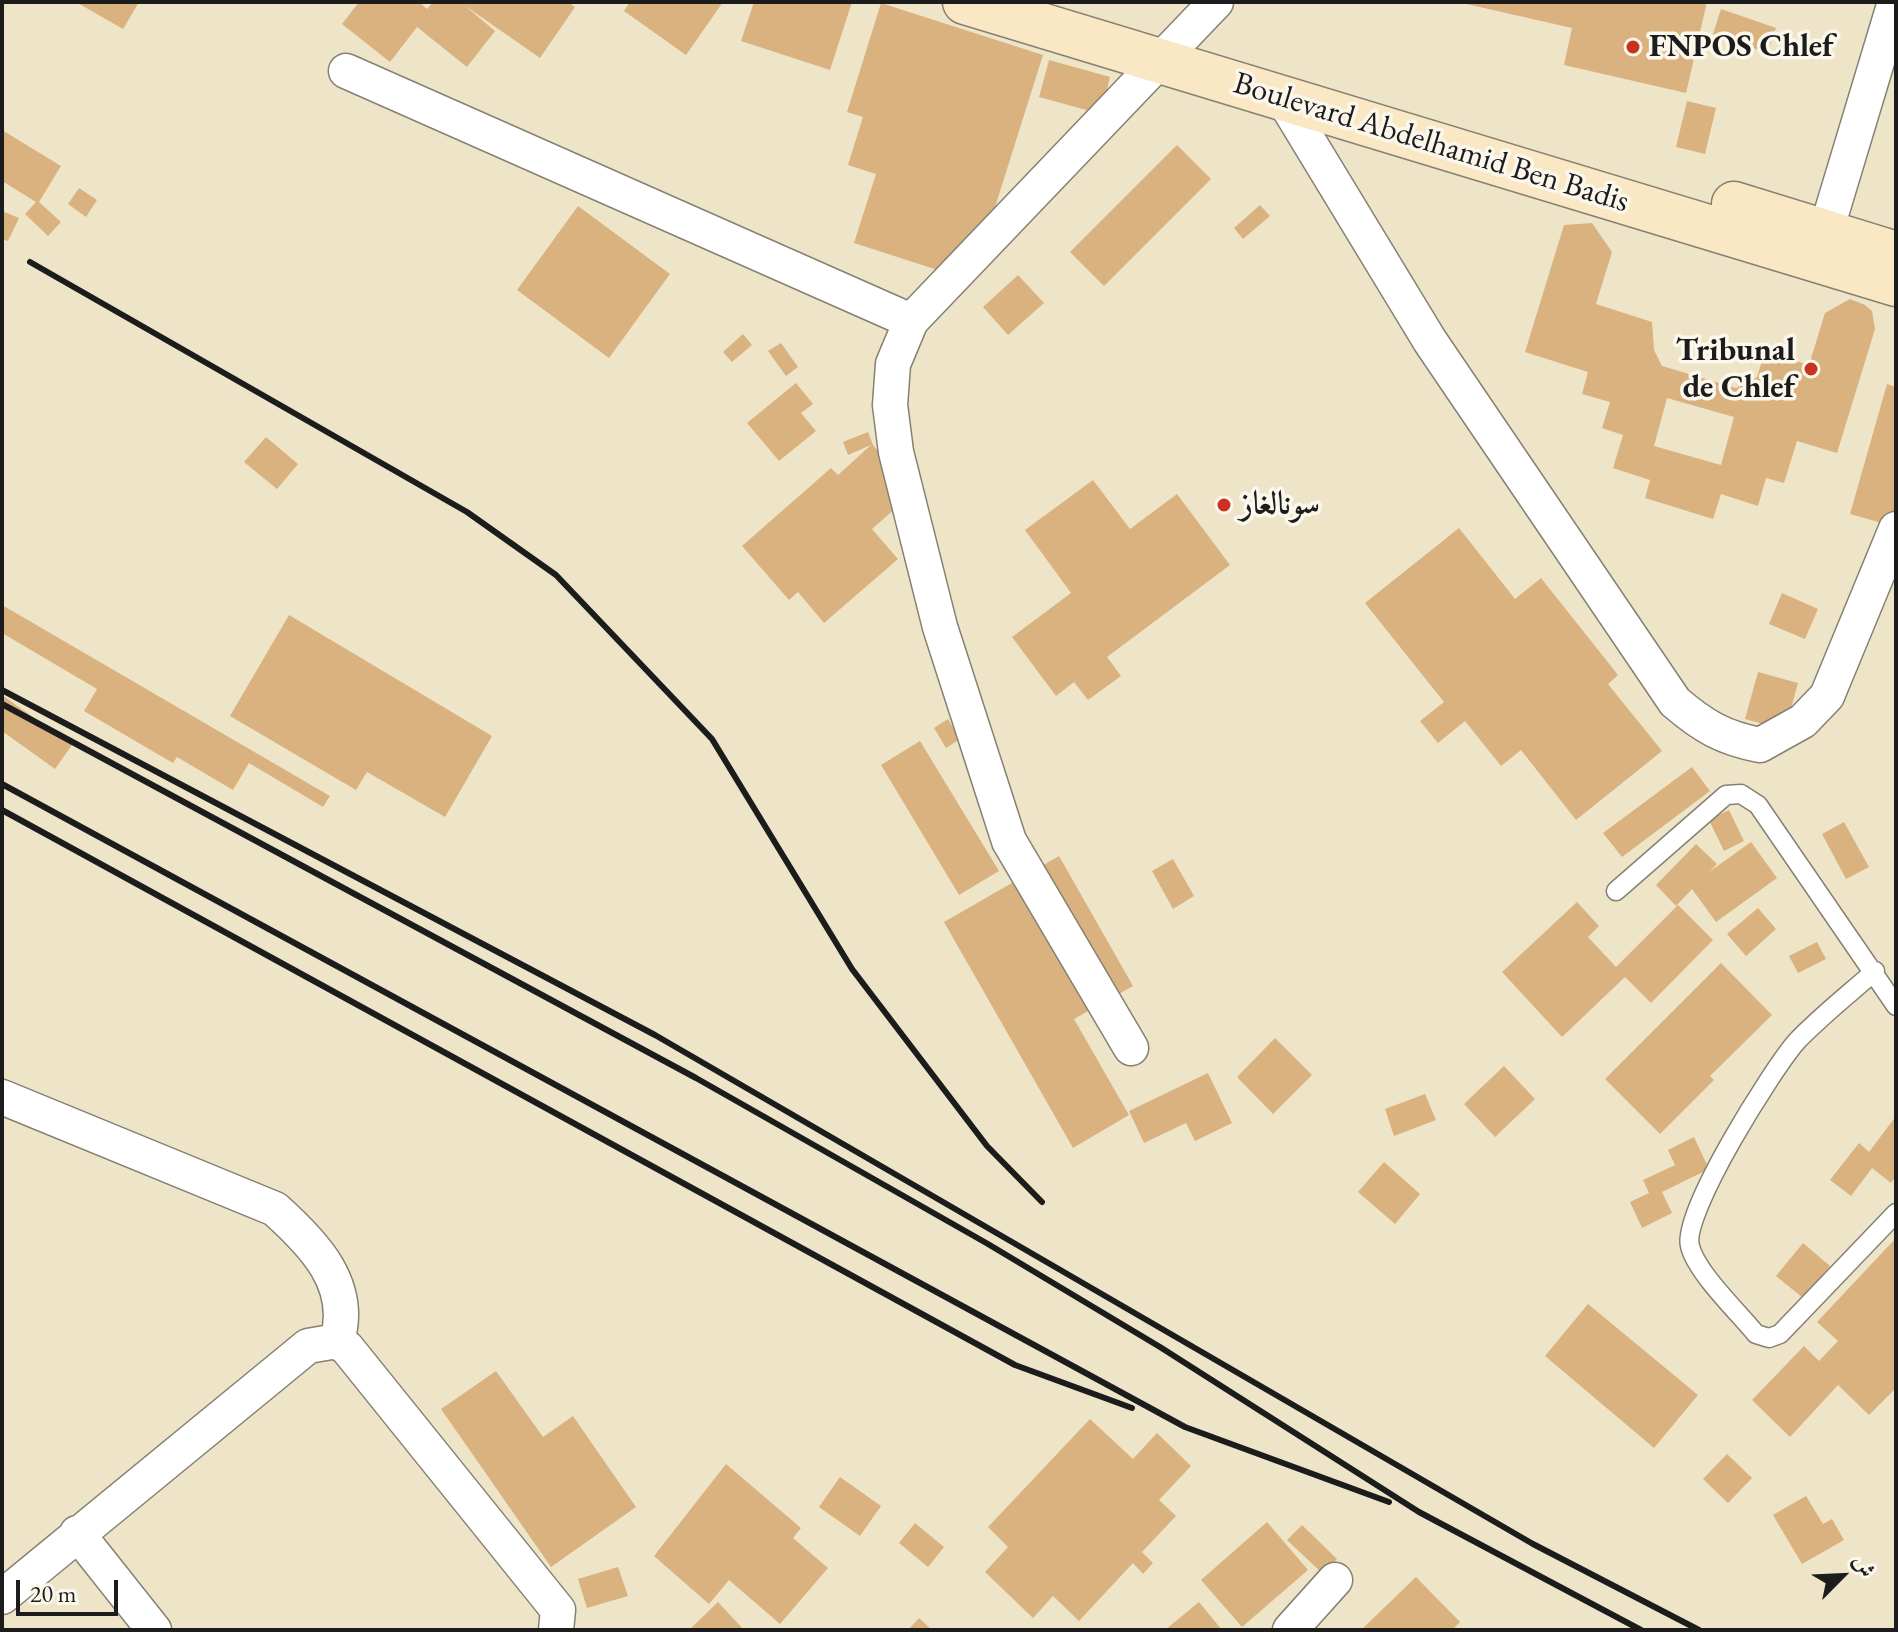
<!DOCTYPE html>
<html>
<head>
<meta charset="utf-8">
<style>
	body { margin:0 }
	#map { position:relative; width:1898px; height:1632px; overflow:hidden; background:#eee5c8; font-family:"EB Garamond",Amiri,serif }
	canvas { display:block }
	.frame { position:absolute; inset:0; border:4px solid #1c1c1c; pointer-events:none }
	.north { position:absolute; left:1802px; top:1536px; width:80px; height:80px; -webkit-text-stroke:6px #fbf7ec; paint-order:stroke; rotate:66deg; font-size:22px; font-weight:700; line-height:32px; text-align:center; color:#1c1c1c }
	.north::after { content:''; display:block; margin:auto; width:28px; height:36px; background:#1c1c1c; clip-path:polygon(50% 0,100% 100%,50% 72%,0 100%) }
	.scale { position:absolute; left:16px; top:1580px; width:102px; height:36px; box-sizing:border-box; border:4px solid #1c1c1c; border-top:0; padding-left:10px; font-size:24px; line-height:28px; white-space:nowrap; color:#1c1c1c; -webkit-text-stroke:6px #fbf7ec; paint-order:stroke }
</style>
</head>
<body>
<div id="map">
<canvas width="1898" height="1632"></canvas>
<div class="frame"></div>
<div class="north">ش</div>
<div class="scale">20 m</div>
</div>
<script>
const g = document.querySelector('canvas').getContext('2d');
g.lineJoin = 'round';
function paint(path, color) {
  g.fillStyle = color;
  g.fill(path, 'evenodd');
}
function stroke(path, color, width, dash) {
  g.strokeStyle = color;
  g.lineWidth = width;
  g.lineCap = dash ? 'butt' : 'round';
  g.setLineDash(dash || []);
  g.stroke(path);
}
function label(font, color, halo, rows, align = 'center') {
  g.font = font + ' "EB Garamond",Amiri,serif';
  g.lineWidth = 7;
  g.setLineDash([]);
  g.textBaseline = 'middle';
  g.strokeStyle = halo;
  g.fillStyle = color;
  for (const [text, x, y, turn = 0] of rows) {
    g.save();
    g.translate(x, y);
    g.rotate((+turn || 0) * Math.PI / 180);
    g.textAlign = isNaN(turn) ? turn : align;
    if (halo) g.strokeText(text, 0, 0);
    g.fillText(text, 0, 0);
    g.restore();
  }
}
paint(new Path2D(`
	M76 2H139L123 29Z
	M359 2H419L427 9 433 2H568L575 7 540 58 464 5 495 31 467 67 417 27 390 62 342 24Z
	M630 2H723L686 55 624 11Z
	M754 2H852L830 70 741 41Z
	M1707 2 1686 93 1564 65 1572 28 1462 3Z
	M881 3 1043 55 978 261 953 275 854 243 876 174 848 165 863 117 847 112Z
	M1721 9 1776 28 1767 53 1713 34Z
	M1049 60 1110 77 1101 114 1039 97Z
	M1687 101 1716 108 1705 154 1676 147Z
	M2 130 61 166 39 202 61 222 48 236 25 214 36 202 2 181Z
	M1177 145 1211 179 1104 286 1070 252Z
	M79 188 97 200 86 217 68 204Z
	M1260 205 1270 216 1243 239 1234 228Z
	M578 206 670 274 609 358 517 290Z
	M2 211 19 218 8 241 2 239Z
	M1592 223 1612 252 1596 304 1652 322 1654 350 1662 366 1736 388 1757 377 1765 351 1809 365 1825 313 1850 299 1865 305 1872 311 1875 329 1837 453 1797 441 1784 483 1766 478 1758 506 1721 494 1713 519 1645 498 1650 480 1613 468 1623 435 1602 428 1610 402 1582 394 1588 372 1525 352 1564 225ZM1667 398 1734 417 1721 465 1654 446Z
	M1018 275 1044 303 1008 335 983 307Z
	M743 334 752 345 732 362 723 352Z
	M781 343 798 367 786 376 768 351Z
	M796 383 813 404 801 413 816 431 779 461 747 423Z
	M1887 384 1896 387V527L1850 514Z
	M868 432 873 445 914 492 872 529 898 559 824 623 798 592 789 600 742 546 831 468 838 475 871 445 848 455 843 442Z
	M266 437 298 464 277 489 244 462Z
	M1093 480 1130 529 1177 494 1230 565 1107 657 1121 676 1088 700 1074 682 1056 696 1012 637 1071 593 1025 530Z
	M1459 528 1515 599 1541 578 1618 675 1608 684 1662 751 1576 820 1521 750 1501 766 1465 721 1438 743 1420 721 1444 702 1365 603Z
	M1782 593 1818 609 1805 639 1769 624Z
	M2 605 330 796 323 807 249 763 233 790 177 757 173 763 84 711 97 689 2 633Z
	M289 615 492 736 445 817 367 772 356 790 230 716Z
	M1758 672 1798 683 1785 730 1745 719Z
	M2 695 72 745 55 769 2 731Z
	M948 719 960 739 946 748 934 728Z
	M920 741 999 871 959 895 881 765Z
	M1692 767 1710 791 1622 857 1603 833Z
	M1729 810 1744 841 1724 851 1709 820Z
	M1844 822 1869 867 1846 879 1822 834Z
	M1751 842 1777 878 1716 922 1692 889 1676 906 1656 885 1696 844 1717 864 1709 872Z
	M1059 856 1133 986 1074 1019 1129 1115 1073 1148 944 922Z
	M1173 859 1194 896 1173 909 1152 871Z
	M1577 902 1599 926 1588 937 1616 967 1678 905 1713 940 1651 1003 1625 977 1562 1037 1502 972Z
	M1758 908 1776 929 1746 956 1727 934Z
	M1817 942 1826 959 1798 973 1789 956Z
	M1721 963 1772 1015 1710 1076 1714 1080 1660 1134 1605 1079Z
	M1275 1038 1312 1075 1273 1114 1237 1077Z
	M1504 1066 1535 1099 1495 1137 1464 1104Z
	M1208 1073 1232 1123 1195 1141 1186 1123 1144 1143 1129 1111Z
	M1425 1094 1436 1120 1394 1136 1385 1109Z
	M1896 1116V1176L1891 1183 1872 1168 1851 1196 1830 1180 1859 1143 1869 1152Z
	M1694 1137 1709 1169 1662 1192 1672 1213 1642 1228 1630 1202 1649 1193 1643 1180 1675 1165 1668 1150Z
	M1384 1162 1420 1194 1395 1224 1358 1192Z
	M1896 1238V1388L1869 1415 1838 1385 1790 1437 1752 1400 1804 1346 1819 1361 1838 1341 1817 1322Z
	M1803 1243 1830 1266 1803 1298 1776 1276Z
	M1588 1304 1698 1395 1654 1448 1545 1356Z
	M496 1371 543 1437 573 1416 636 1507 551 1567 441 1409Z
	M1090 1419 1133 1459 1157 1433 1191 1466 1159 1500 1176 1516 1142 1552 1153 1563 1143 1574 1133 1563 1079 1621 1053 1596 1033 1618 985 1572 1008 1547 988 1527Z
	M1727 1454 1752 1478 1728 1503 1703 1479Z
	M726 1464 801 1528 793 1538 828 1568 780 1624 729 1580 709 1604 654 1556Z
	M840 1477 881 1506 860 1536 819 1507Z
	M1806 1496 1823 1524 1832 1519 1844 1540 1802 1564 1773 1515Z
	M1267 1522 1308 1570 1242 1627 1201 1580Z
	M915 1523 944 1547 928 1567 899 1543Z
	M1302 1525 1337 1559 1323 1574 1287 1540Z
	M618 1567 628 1596 587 1608 578 1579Z
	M1416 1577 1460 1622 1452 1630H1361Z
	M718 1602 744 1630H689Z
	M1199 1602 1222 1630H1165Z
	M919 1618 932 1630H908Z`), '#d9b27f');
const service = new Path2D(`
	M1616 891 1726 795 1741 794 1758 805 1896 1006
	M1875 971C1849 994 1821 1016 1797 1041 1773 1068 1681 1214 1690 1246 1696 1272 1738 1312 1756 1334L1769 1338 1780 1334 1896 1213`);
const minor = new Path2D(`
	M346 71 911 321
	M1283 99 1430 341 1675 702C1703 726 1723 738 1760 745L1803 721 1827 696 1896 529
	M1826 231 1895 2
	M1131 1048 1009 841 940 627 896 452 890 405 893 364 911 321 1216 2
	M2 1097 275 1209C314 1244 354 1285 337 1341
	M77 1533 154 1630
	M2 1597 308 1346 337 1341 347 1348 558 1610 556 1630
	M1290 1630 1335 1580`);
const secondary = new Path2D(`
	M965 2 1896 284
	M1734 204 1896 254`);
stroke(service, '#858072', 21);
stroke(minor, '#858072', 37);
stroke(secondary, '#858072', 47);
stroke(service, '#fff', 18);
stroke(minor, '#fff', 34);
stroke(secondary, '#fae7c3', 44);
stroke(new Path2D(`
	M30 262 467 512 556 575 712 739 852 969 987 1146 1042 1202
	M2 690 655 1035 1533 1544 1699 1630
	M2 704 696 1078 988 1244 1160 1347 1419 1512 1641 1630
	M2 784 1185 1427 1389 1502
	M2 810 1015 1365 1132 1408`), '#1c1c1c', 6);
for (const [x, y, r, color] of [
	[1633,47,8,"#c8321e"],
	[1811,369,8,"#c8321e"],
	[1224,505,8,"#c8321e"]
]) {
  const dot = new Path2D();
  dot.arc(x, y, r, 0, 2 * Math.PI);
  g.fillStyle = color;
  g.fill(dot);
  stroke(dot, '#fbf7ec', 3);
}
label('bold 32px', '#1c1c1c', '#fbf7ec', [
	["FNPOS Chlef",1649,47],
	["Tribunal",1795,351,"right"],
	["de Chlef",1795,388,"right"],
	["سونالغاز",1240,505]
], 'left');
label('32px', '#1c1c1c', '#fbf7ec', [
	["Boulevard Abdelhamid Ben Badis",1431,143,17]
]);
</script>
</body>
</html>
